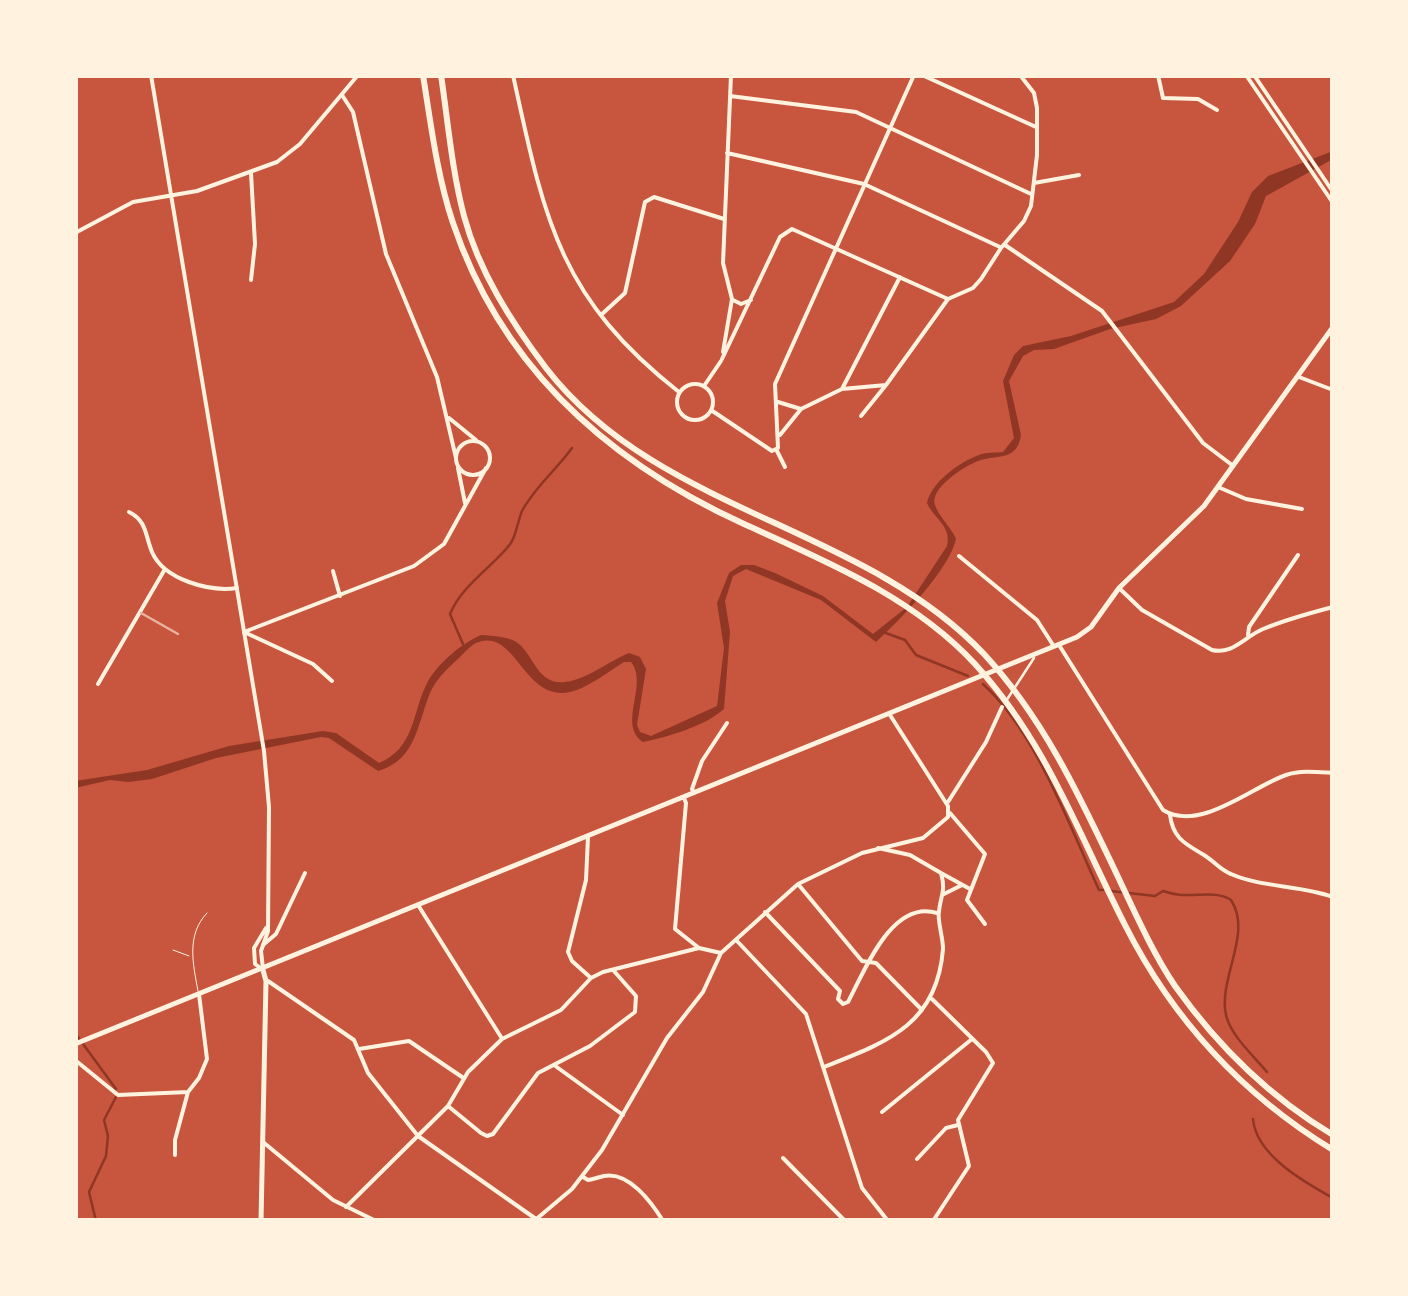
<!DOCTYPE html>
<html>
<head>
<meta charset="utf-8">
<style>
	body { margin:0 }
	#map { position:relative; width:1408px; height:1296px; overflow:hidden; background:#c8553d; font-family:"PT Sans Narrow",sans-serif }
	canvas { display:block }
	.frame { position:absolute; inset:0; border:78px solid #fff3e0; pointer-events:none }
</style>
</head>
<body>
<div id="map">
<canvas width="1408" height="1296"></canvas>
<div class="frame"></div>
</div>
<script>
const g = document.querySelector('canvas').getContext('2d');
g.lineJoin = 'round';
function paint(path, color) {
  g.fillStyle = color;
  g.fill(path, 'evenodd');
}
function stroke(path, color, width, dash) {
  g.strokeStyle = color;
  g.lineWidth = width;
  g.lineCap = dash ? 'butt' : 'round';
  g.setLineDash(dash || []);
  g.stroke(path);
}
paint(new Path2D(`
	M1333 151V159L1266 196 1255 224 1230 261 1181 306 1156 319 1110 329 1054 349 1034 350 1023 356 1009 381 1021 435C1017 462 997 454 978 461 964 466 929 489 935 505 939 517 951 527 956 539 949 570 900 620 876 642L821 600 746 569 733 576 725 601 730 632 724 709C705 726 668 737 643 742 617 724 649 685 631 662H624C609 671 588 688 570 692 523 702 516 626 476 643 470 646 464 653 459 658 448 668 436 679 430 693 417 725 416 760 378 771L329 738 321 737 216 758 152 779 128 782 110 780 75 788V781L147 770 229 746 323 731 336 733 379 763C415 748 412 713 427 683 438 663 461 644 481 635 493 636 509 636 519 644 535 658 538 685 565 682 586 680 609 661 629 653L640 657 646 669 637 725 640 732 651 736 717 706 724 648 717 603 729 573 741 565H754L775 573 823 596 873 634 907 607 947 546C952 526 934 519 927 503 931 483 959 462 979 455 986 452 995 453 1003 452L1014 438 1003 381 1014 355 1023 346 1071 336 1174 302 1204 274 1238 222 1252 192 1268 176Z`), '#8f3625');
stroke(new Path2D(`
	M883 632 905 640 916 655 968 676
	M463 644 450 614C461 587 489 569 507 548 516 539 517 523 522 511 534 488 557 469 572 448
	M983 684C1036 732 1069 825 1099 890H1103
	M1111 891 1155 896 1163 891C1189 901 1213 888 1231 900 1253 933 1218 978 1226 1015 1231 1036 1253 1055 1267 1072
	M75 1033 116 1089
	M1253 1119C1256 1155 1304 1182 1333 1198
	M96 1221 89 1192 106 1156 108 1136 104 1120 116 1097`), '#8f3625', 2.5);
stroke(new Path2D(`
	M173 950 189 956
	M198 991C193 964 186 935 207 913`), '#fff3e0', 1);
stroke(new Path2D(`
	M1006 701 1034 658`), '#fff3e0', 2.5);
stroke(new Path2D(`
	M513 75C544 217 558 297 679 392
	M922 75 1036 127
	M1158 75 1163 98 1198 99 1217 110
	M342 95 353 112 386 254 437 377 456 458
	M730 96 856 112 1031 194
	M727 153 864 184 1000 247
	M1034 183 1079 175
	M1005 245 1102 311 1203 443 1232 465
	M251 280 255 244 251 173
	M733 300 741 304 751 300
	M601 315 625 293 645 202 654 197 724 219
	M723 352 732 299 723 263 731 75
	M722 359 780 237 792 229 948 299 973 288 981 279 1001 248 1024 221 1031 206 1037 155V108L1034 93 1020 75
	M1299 377 1333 390
	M677 402a18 18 0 1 1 36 0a18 18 0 1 1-36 0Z
	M704 386 721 361
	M842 389 886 385 948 299
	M778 402 801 409
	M711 410 772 451 778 448 775 384 914 75
	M861 416 886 385
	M449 418 476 440
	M780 435 801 409 842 389 900 277
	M456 458a17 17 0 1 1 34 0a17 17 0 1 1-34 0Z
	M777 451 785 467
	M458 468 465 503
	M1218 487 1246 499 1302 509
	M129 512C147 521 145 535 152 552 164 580 210 592 237 588
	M959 556 1037 620 1053 645
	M333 571 340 596
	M1119 588 1142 610 1212 650C1233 655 1244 637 1263 629 1285 620 1310 613 1333 607
	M244 632 414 566 444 544 486 468
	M244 632 313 664 332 681
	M1248 635 1249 627 1298 555
	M1059 645 1163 810C1200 833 1253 786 1286 775 1301 770 1317 772 1333 773
	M98 684 165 569
	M694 793 692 789 702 761 727 723
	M684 798 686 803 675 929 699 948 721 953 798 884 862 853 923 838 948 817V806L890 715
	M948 802 986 742 1002 707
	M950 813 985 854 967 900 985 924
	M1170 815C1173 839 1186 844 1204 855 1214 861 1220 870 1231 874 1263 888 1300 885 1333 897
	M588 837 586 880 568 952 572 961 591 978
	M941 873 970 889
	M798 884 862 961 876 963 922 1010
	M944 894 962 885
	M418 905 501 1037
	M765 912 840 991 838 999 843 1004 848 1002C865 970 892 899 937 913
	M737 941 806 1014 862 1188 888 1221
	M263 945 276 934 305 873
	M268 981 354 1040 368 1073 418 1136 536 1219
	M932 999 986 1052 993 1063 958 1120 969 1166 933 1221
	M359 1049 409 1041 462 1077
	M75 1060 118 1095 188 1092
	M554 1065 623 1115
	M824 1067C887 1042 937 1025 943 949 943 936 937 921 939 911 941 894 946 891 941 873L910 855 878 848
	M448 1106 481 1133 487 1136 493 1134 538 1073 590 1046 635 1012 636 996 613 970
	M882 1112 972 1039
	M263 1142 333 1200 376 1221
	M175 1155V1140L188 1092 199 1078 207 1059 199 994
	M783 1158 845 1221
	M917 1159 946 1128 958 1125
	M583 1177 588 1180C594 1179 599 1177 604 1176 629 1171 652 1203 663 1221
	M346 1207 448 1106 468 1072 502 1039 561 1010 591 978 603 972 699 948
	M534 1221 572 1189 602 1150 667 1038 703 992 721 953`), '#fff3e0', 4);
stroke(new Path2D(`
	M151 75 264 751 269 807 268 931 261 951 263 969
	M1246 75 1333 203
	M1254 75 1333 192
	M75 233 133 202 197 191 277 162 300 144 358 75
	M259 967 255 964 254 948 266 928`), '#fff3e0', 4);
stroke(new Path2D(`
	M75 1044 1077 637 1091 627 1119 588 1204 506 1333 327
	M261 1221 266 981 263 970`), '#fff3e0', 5);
stroke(new Path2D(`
	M423 75C431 125 437 175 453 223 502 368 608 462 744 524 826 561 913 597 975 664 1047 743 1078 833 1125 925 1173 1020 1243 1095 1333 1150
	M441 75C448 122 452 171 464 216 479 272 512 323 546 368 658 513 861 524 984 654 1045 720 1081 799 1119 879 1136 915 1153 953 1175 986 1217 1045 1271 1098 1333 1135`), '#fff3e0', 6);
stroke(new Path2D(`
	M141 613 178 634`), '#e9b49f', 2.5);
</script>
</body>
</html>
